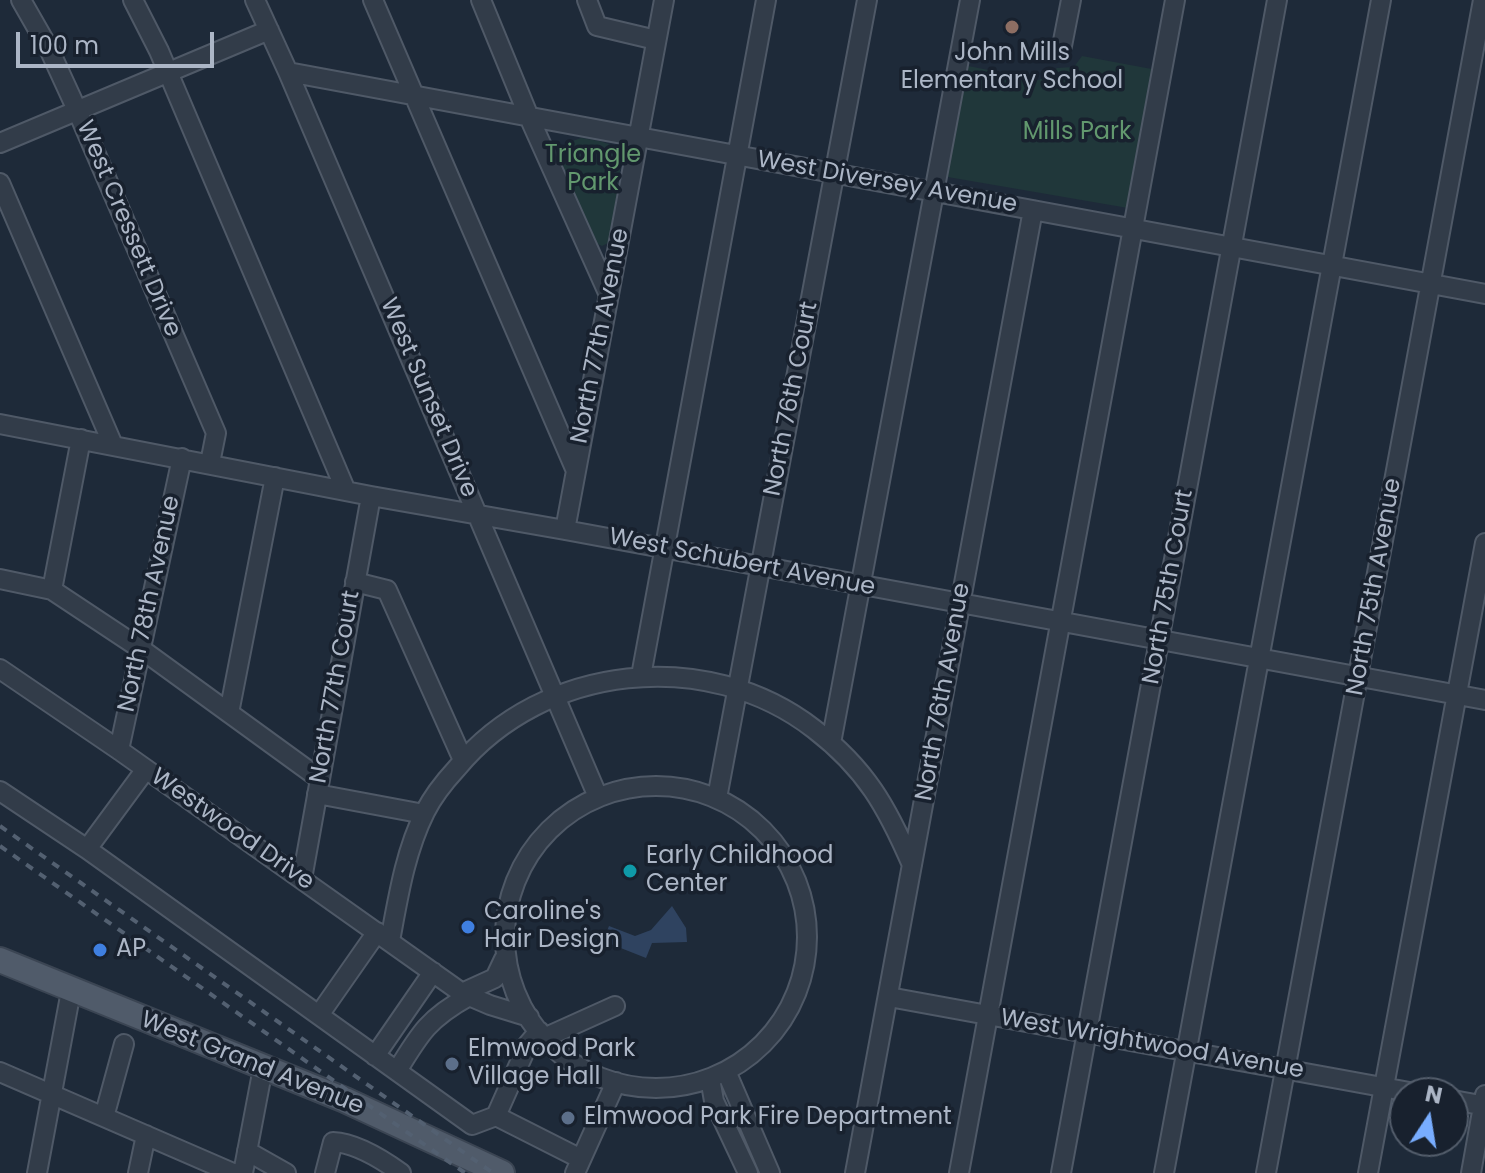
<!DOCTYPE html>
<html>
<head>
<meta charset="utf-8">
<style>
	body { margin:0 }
	#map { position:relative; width:1485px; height:1173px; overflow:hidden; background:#1e2a39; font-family:Poppins,sans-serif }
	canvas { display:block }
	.north { position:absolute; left:1389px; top:1077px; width:80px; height:80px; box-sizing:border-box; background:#18212e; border:2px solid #535d6b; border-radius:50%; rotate:12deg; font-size:22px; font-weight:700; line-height:32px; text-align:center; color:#acb6c6 }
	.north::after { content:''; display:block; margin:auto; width:28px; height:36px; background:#78adff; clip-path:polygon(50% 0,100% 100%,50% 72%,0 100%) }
	.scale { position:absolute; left:16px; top:32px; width:198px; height:36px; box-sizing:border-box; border:4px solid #acb6c6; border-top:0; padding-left:10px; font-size:24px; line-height:28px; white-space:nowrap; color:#acb6c6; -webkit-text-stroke:6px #18212e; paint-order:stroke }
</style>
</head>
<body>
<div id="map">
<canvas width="1485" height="1173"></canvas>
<div class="north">N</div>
<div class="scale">100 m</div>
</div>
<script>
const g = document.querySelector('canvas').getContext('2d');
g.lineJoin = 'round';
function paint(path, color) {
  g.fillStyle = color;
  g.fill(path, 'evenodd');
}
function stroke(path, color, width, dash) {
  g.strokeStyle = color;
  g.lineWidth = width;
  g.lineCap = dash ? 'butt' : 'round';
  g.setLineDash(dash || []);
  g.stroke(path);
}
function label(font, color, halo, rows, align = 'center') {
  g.font = font + ' Poppins,sans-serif';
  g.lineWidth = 7;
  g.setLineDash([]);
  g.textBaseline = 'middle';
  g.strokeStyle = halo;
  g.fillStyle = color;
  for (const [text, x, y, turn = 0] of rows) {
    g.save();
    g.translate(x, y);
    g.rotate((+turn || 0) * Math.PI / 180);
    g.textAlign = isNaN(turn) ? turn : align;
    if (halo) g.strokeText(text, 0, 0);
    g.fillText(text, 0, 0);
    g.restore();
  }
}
paint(new Path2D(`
	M1082 56 1157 70 1128 208 942 176 963 65 1039 80 1057 68 1074 67Z
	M581 138C597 141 614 141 622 157L611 236 608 243 602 246 594 242 560 165C558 149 565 143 581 138Z`), '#20373a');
paint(new Path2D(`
	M672 906 686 928 687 942 652 943 646 958 603 941 609 926 635 936 651 930Z`), '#2f4360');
const minor = new Path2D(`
	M21 0 49 49 77 110 216 433 210 463
	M133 0 159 51 346 491
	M255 0 288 72 598 797
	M373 0 576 471
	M481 0 529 117 609 295
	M587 0 597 26 656 40
	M1062 46 1071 0
	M288 72 1485 294
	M0 143 269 30
	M0 183 113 445
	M0 424 371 496 565 530 1485 700
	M565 530 664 0
	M0 579 52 590 141 649 320 779
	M355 582 387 590 463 760
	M52 590 81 439
	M0 669 119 750 462 993 490 1005 529 1017
	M641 676 766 0
	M229 713 275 477
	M831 743 970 0
	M119 750 182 458
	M505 937a151 151 0 1 1 302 0a151 151 0 1 1-302 0Z
	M0 791 87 849 472 1125 496 1116 581 1159
	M317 794 424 814
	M717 798 867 0
	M87 849 146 769
	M302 879 371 496
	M390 941C398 898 405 852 425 812 433 796 445 781 457 768 543 664 707 646 814 729 866 769 887 807 912 865
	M462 993 495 978 504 959
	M889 997 1415 1093
	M319 1015 377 932
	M544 1038 615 1006
	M375 1056 433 972
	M397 1071C420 1033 429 1018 469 996
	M726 1071 770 1173
	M0 1072 233 1173
	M710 1078 714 1101 748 1173
	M1453 1100 1485 1106
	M496 1116 528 1044 539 1031
	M104 1117 124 1044
	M247 1151 286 1173
	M37 1173 71 991
	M138 1173 146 1135
	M243 1173 263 1068
	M325 1173 333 1142C356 1143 383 1160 401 1173
	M575 1173 616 1082
	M855 1173 1033 210
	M959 1173 1175 0
	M1061 1173 1277 0
	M1164 1173 1381 0
	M1266 1173 1483 0
	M1368 1173 1485 543
	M1471 1173 1485 1095`);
const major = new Path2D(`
	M0 960 345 1100 502 1173`);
stroke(minor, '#4f5967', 22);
stroke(major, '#3b4553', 28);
stroke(minor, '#323c49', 18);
stroke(major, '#505b6a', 24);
stroke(new Path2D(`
	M0 826 493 1173
	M0 846 465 1173`), '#536071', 4, [8, 8]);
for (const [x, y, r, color] of [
	[1012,27,8,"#8d6e63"],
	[630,871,8,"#0f9aa8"],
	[468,927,8,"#3f7fe0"],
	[100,950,8,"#3f7fe0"],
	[452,1064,8,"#5c6f8a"],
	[568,1118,8,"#5c6f8a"]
]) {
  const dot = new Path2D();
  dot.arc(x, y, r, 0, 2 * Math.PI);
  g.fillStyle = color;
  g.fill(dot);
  stroke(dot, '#18212e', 3);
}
label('24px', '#acb6c6', '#18212e', [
	["John Mills",1012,54,"center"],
	["Elementary School",1012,82,"center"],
	["Early Childhood",646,857],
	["Center",646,885],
	["Caroline's",484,913],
	["Hair Design",484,941],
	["AP",116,950],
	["Elmwood Park",468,1050],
	["Village Hall",468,1078],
	["Elmwood Park Fire Department",584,1118]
], 'left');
label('24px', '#62986e', '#18212e', [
	["Mills Park",1077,133],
	["Triangle",593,156],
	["Park",593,184]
]);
label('24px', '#acb6c6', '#18212e', [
	["West Diversey Avenue",887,183,10],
	["West Cressett Drive",128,229,67],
	["North 77th Avenue",601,336,-79],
	["West Sunset Drive",428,398,67],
	["North 76th Court",792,399,-79],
	["West Schubert Avenue",742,563,11],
	["North 75th Court",1169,587,-80],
	["North 75th Avenue",1375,587,-80],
	["North 78th Avenue",150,604,-78],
	["North 77th Court",336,687,-80],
	["North 76th Avenue",944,692,-80],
	["Westwood Drive",232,830,35],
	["West Wrightwood Avenue",1152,1045,10],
	["West Grand Avenue",252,1064,22]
]);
</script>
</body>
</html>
